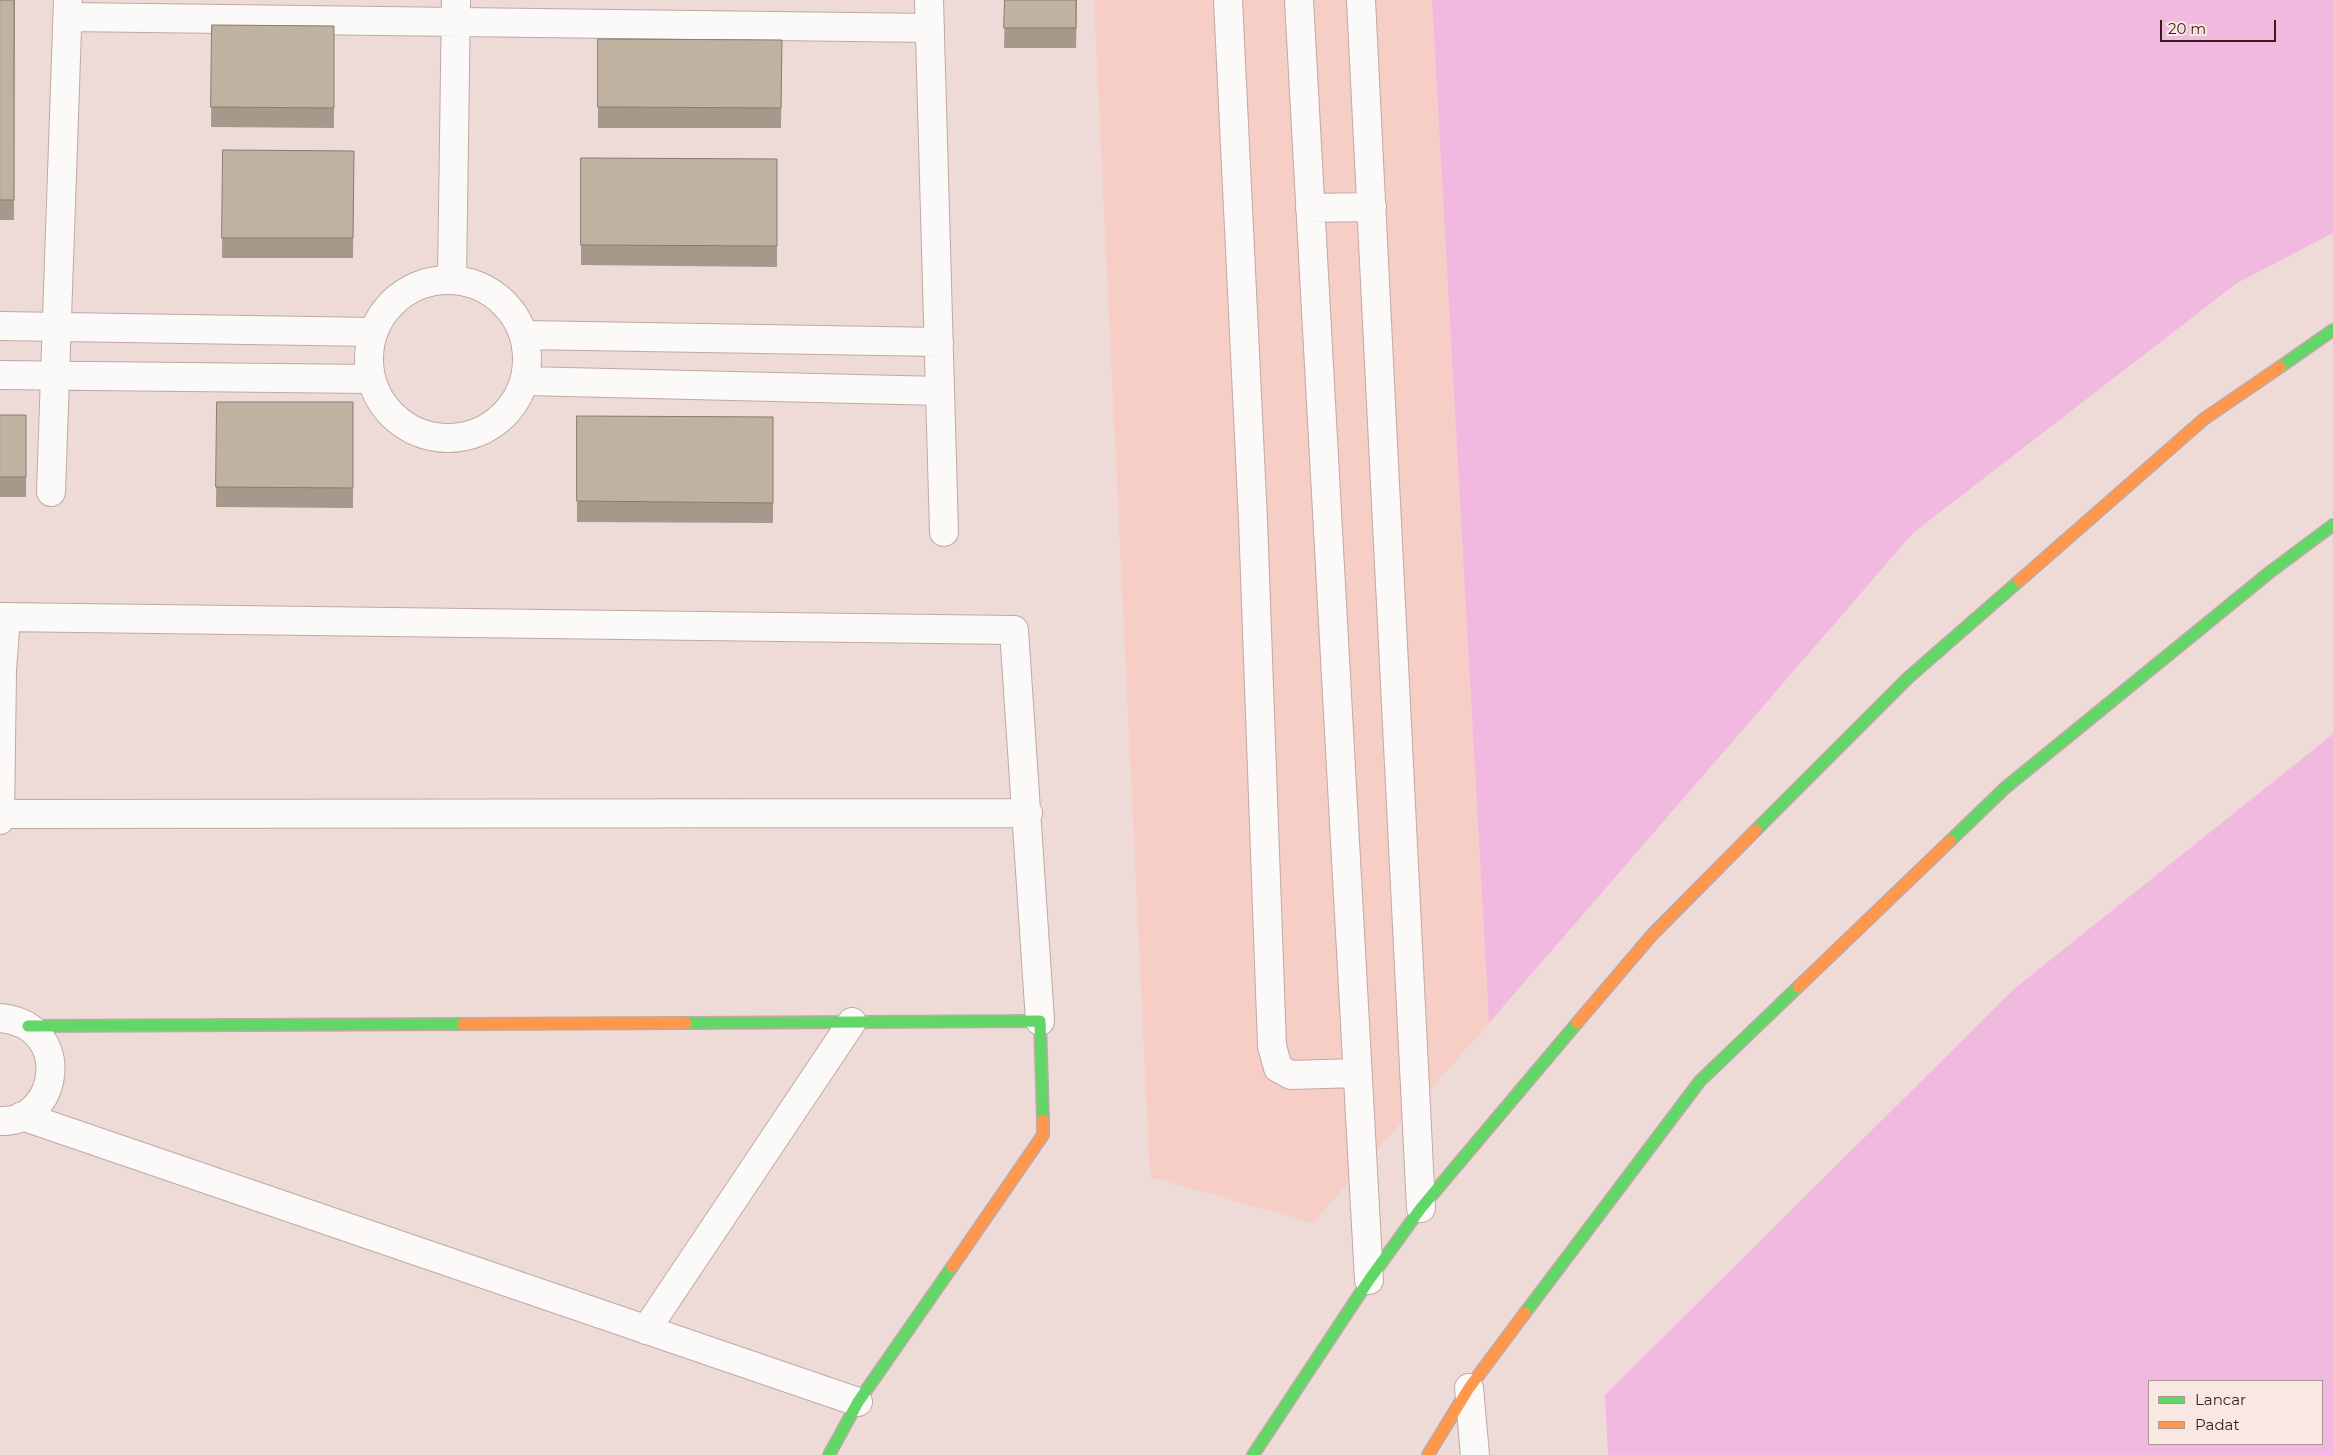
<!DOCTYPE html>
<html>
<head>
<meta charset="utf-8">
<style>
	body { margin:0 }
	#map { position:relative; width:2333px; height:1455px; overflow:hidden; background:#eedbd7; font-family:Montserrat,sans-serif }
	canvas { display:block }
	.legend { position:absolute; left:2148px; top:1380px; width:175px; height:65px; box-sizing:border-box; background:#f9e7e3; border:1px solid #ad9591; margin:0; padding:6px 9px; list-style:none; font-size:15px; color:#3a1b15 }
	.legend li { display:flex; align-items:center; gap:10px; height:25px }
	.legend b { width:25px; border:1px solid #ad9591 }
	.scale { position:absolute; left:2160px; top:20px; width:116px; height:22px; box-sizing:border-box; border:2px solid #3a1b15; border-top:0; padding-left:6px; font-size:15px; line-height:18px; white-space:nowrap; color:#3a1b15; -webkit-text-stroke:4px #f9e7e3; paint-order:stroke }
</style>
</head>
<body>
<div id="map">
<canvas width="2333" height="1455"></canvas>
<ul class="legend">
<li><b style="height:6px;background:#63d668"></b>Lancar</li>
<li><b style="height:6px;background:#ff974d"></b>Padat</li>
</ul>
<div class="scale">20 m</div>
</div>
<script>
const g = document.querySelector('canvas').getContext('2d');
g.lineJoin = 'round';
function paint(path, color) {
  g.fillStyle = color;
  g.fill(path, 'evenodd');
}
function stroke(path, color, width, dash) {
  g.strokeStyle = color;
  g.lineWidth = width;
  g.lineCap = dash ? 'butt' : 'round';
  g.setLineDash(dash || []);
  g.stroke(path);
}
paint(new Path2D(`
	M1094 0H1432L1489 1023 1313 1223 1150 1177Z`), '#f6cec6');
paint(new Path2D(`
	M1432 0H2333V233L2237 283 1913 533 1489 1023Z
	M2333 734V1455H1608L1605 1395 2014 989ZM2322 1381V1444H2149V1381Z`), '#f1b9e0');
const street = new Path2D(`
	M929 0 944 532
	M1228 0 1253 520 1272 1046 1278 1068 1291 1075 1357 1073
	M1299 0 1369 1280
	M1361 0 1421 1208
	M68 17 930 28
	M1310 208 1372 207
	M452 279 456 0
	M369 359a79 79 0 1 1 158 0a79 79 0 1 1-158 0Z
	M0 326 372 332
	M525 335 939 342
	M0 375 369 379
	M526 381 940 391
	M51 492 68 0
	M0 617 1014 630 1040 1021
	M0 814 1028 813
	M0 820 2 670 6 617
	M0 1018C75 1025 59 1124 0 1121
	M22 1116 858 1402
	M646 1330 852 1022
	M1469 1388 1475 1455`);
const fast = new Path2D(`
	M2280 367 2333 330
	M1756 830 1909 677 2019 581
	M1950 841 2005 788 2270 572 2333 525
	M686 1023 1040 1021 1043 1120
	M28 1026 463 1024
	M1525 1313 1700 1081 1798 987
	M829 1455 858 1402 952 1267
	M1253 1455 1369 1280 1421 1208 1577 1023`);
const slow = new Path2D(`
	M2019 581 2204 419 2280 367
	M1798 987 1950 841
	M1577 1023 1652 935 1756 830
	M463 1024 686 1023
	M952 1267 1043 1135V1120
	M1428 1455 1469 1388 1525 1313`);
stroke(street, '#c0a8a4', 30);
stroke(fast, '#c0a8a4', 14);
stroke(slow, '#c0a8a4', 14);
stroke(street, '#fcfaf9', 28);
stroke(fast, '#63d668', 11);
stroke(slow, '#ff974d', 11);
paint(new Path2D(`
	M0 0H15L14 220H0Z
	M1005 0H1077L1076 48H1004Z
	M212 25 334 26V128L211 127Z
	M598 39 782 40 781 128H598Z
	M223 150 354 151 353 258H222Z
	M581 158 777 159V267L581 265Z
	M217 402H353V508L216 507Z
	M0 415H26V497H0Z
	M577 416 773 417V523L577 522Z`), '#a4998a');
const building = new Path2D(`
	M0 0H14V200H0Z
	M1005 0H1076V28H1004Z
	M212 25 334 26V108L211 107Z
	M598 39 782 40 781 108 598 107Z
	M223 150 354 151 353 238H222Z
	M581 158 777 159V246L581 245Z
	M217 402H353V488L216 487Z
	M0 415H26V477H0Z
	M577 416 773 417V503L577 501Z`);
paint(building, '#bfb2a1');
stroke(building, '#867d71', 1);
</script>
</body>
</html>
